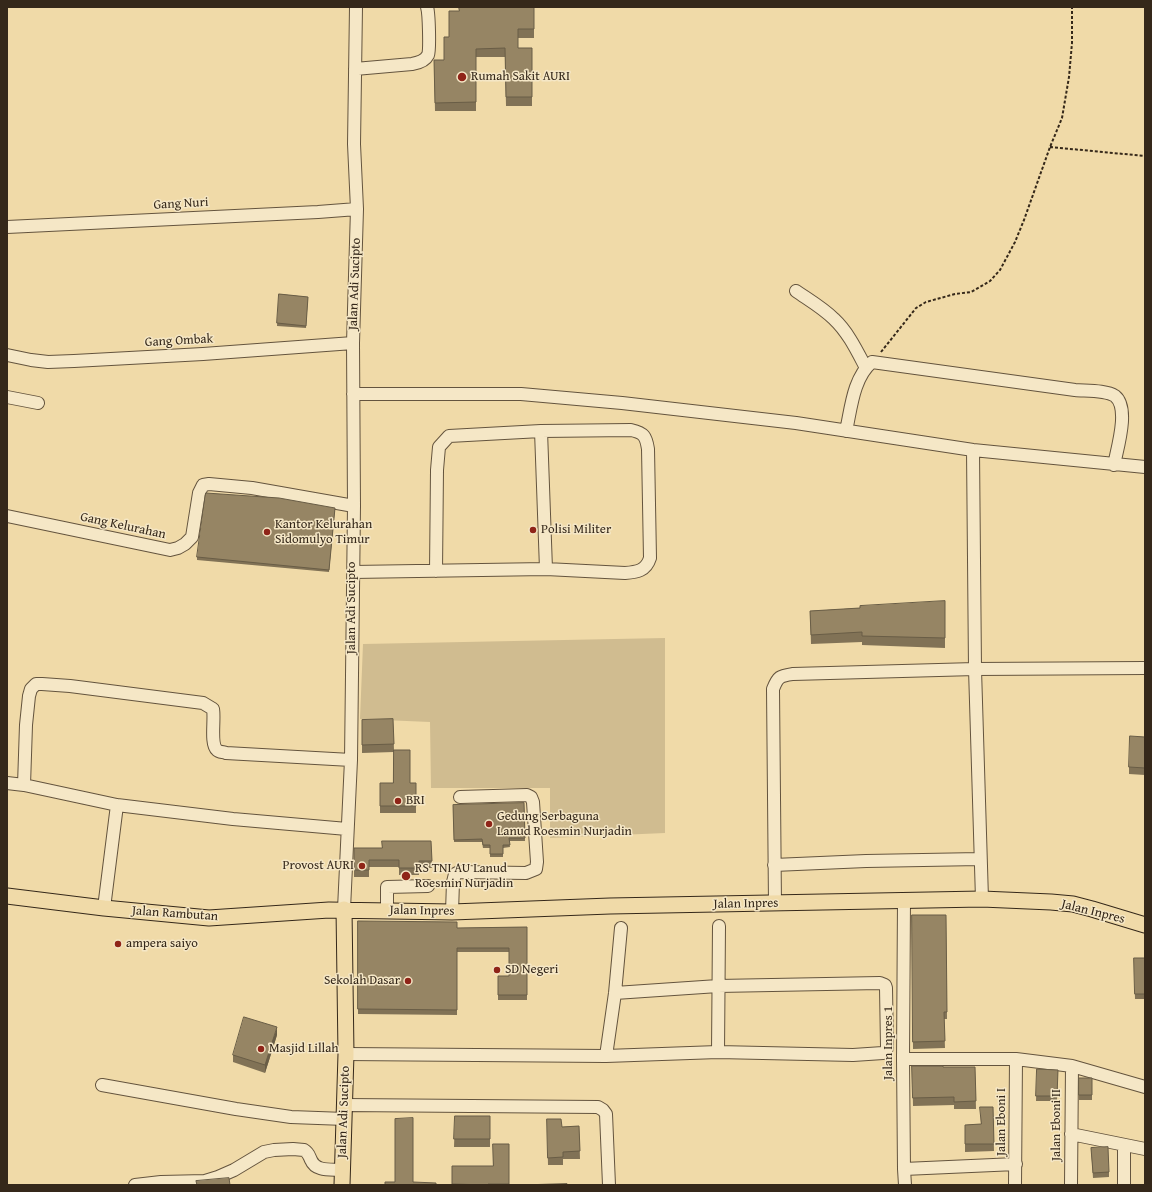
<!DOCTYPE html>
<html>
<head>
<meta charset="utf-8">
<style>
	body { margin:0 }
	#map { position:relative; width:1152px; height:1192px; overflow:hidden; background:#f0daa8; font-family:"Gentium Book Plus",serif }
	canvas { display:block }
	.frame { position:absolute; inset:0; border:8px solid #35281a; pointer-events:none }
</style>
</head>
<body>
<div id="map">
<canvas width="1152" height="1192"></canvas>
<div class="frame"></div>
</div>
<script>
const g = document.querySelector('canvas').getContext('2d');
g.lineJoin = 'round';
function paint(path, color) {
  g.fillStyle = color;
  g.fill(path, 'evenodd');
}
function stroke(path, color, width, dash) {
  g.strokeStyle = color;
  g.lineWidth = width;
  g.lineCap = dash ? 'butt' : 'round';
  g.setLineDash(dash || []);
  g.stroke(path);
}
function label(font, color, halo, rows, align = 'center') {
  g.font = font + ' "Gentium Book Plus",serif';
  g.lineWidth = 3;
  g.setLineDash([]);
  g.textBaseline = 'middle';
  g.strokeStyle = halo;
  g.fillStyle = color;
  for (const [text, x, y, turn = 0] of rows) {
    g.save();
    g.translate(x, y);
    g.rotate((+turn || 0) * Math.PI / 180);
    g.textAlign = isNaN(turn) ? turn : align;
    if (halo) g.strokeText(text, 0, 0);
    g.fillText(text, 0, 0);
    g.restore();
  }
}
paint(new Path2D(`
	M665 638V833L550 838V788H431L430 722 360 719 363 644Z`), '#d0bc90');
const minor = new Path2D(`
	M355 69 412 64C418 63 425 61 428 55 430 50 429 13 427 7
	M7 227 318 212 357 209
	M796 291C809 300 823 308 834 319 848 332 857 351 866 368
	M7 355 31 360 48 362 74 361 203 354 353 343
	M353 394H521L622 403 796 423 973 450 1145 467
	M7 397 38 403
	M541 431 546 569
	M846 431C851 409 853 378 872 362L1075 390C1086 391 1106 390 1115 396 1130 408 1117 449 1114 465
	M973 450 975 669 982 899
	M7 516 170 550 178 548 185 544 192 537 199 493 203 485 209 484 252 488 354 506
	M353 572 546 569 625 573C637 572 646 571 650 558L648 449C646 436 644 433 631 430L541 431 449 436 439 447 437 470 436 571
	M7 783 24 785 117 805 233 819 347 829
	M24 785 26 725 29 696 31 689 36 684H42L70 686 203 703 213 709C215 719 210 744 217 750 219 752 223 752 226 753L351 760
	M774 865 866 861 980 859
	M904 900 903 1059 904 1169 905 1185
	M775 904 773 689C778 676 780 676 793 674L975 669 1145 668
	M104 908 117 805
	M344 909 351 760 354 506 353 343 357 209 354 144 356 7
	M387 910V887L428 886
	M452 912 453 882 455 874 459 872 526 873 536 869 537 862 533 802 531 797 527 795 460 797
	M718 1052 719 926
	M346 1054 606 1056 718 1052 853 1055 883 1053 886 1051 887 1047 886 988 885 985 880 983 718 986 615 993
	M606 1056 615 993 621 928
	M903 1059H1016L1072 1066 1145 1087
	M102 1085 236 1109 291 1117 345 1119
	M345 1105 598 1107 603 1110 606 1114 609 1185
	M1071 1134 1145 1149
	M1124 1145V1185
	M904 1169 1016 1164
	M135 1185 161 1182 205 1181 218 1177 234 1170 264 1152 274 1150 293 1149 304 1150C309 1153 309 1156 311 1160 316 1172 331 1169 342 1170
	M1015 1185 1016 1059
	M1071 1185 1072 1066`);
const major = new Path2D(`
	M7 896 104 908 209 918 329 910 452 912 610 906 982 899 1051 902 1073 904 1092 909 1145 925
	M342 1185 346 1054 344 909`);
stroke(minor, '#64543e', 14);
stroke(major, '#35281a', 17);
stroke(new Path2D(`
	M1050 147 1145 156
	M881 352 916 308 926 302 955 294 971 292 990 281 1000 270 1015 242 1024 220 1050 147 1062 118 1069 77 1072 43V7`), '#35281a', 2, [3, 2]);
stroke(minor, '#f5e7c6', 12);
stroke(major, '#f0daa8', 15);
paint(new Path2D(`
	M534 7V38H518V48H532V106H506L505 57H476V111H435L434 60H444L449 37Z
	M279 294 308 297 306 328 277 326Z
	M335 508 329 572 197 560V557Z
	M945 601V648L862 645V642L811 644 810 611 860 608Z
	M393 719 394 750 410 783H416V813H380V783H393L394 752 362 753V720Z
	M1145 737V775L1129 774V767Z
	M524 803 525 841H509L510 847 503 848V857H490V848H483L482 842H454L453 805Z
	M431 841 432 868H419V875H399V867H369V877H354V848H382Z
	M912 915H946L947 1019H944L945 1048 913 1049Z
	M358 921 457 928 527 927V1000H498V976H509V952H457V1015L358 1014Z
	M1134 958H1145V999H1135Z
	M277 1035 265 1073 233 1062V1055Z
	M912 1066 943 1067H975L976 1109H954V1105L913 1106Z
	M1037 1069 1058 1070 1057 1101H1036Z
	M1079 1078H1092V1100H1079Z
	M993 1107 994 1151 965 1152V1125L981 1124Z
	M455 1116H490V1147H454Z
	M547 1119 562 1127 579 1126 580 1159H563V1165H548Z
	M509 1144V1185H452V1166H493Z
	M1091 1148 1109 1172V1177L1093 1178Z`), '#817256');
paint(new Path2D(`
	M277 1027V1035L265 1073V1065Z`), '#695d46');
const building = new Path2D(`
	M459 7H534V29H518V48H532V97H506L505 48 476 49V102L435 103 434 60H444V37H449V11H459Z
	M279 294 308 297 306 326 277 323Z
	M206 493 279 498 335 508 329 570 197 557Z
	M945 601V638L862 636V632L811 635 810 611 860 608V606Z
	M393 719 394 744 362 745V720Z
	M1130 736 1145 737V768L1129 767Z
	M394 750H410V783H416V806H380V783H393Z
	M524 803 525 838H509L510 845H503V854H490V845H483L482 839 454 840 453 805Z
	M382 841H431L432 861H419V868H399V860H369V870H354V848H382Z
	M912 915H946L947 1012H944L945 1041 913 1042Z
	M358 921 457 922V928L527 927V995H498V976H509V948H457V1010L358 1009Z
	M1134 958H1145V994H1135Z
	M244 1017 277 1027 265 1065 233 1055Z
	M912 1066H943V1067H975L976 1101 954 1102V1097L913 1098Z
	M1037 1069 1058 1070 1057 1096H1036Z
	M1079 1078H1092V1095H1079Z
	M980 1107H993L994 1144H965V1125L981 1124Z
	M455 1116H490V1139H454Z
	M413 1118V1182L436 1183V1185H385V1182H395V1119Z
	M547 1119H561L562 1127 579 1126 580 1151 563 1152V1157L548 1158Z
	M493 1144H509V1184H488V1185L452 1184V1166H493Z
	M1108 1147 1109 1172 1093 1173 1091 1148Z
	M229 1178 230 1185H197L196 1181Z
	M567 1184V1185H522Z`);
paint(building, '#968564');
stroke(building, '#695d46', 1);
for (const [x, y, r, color] of [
	[462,77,5,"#8f2418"],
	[533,530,4,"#8f2418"],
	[267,532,4,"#8f2418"],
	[398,801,4,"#8f2418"],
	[489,824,4,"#8f2418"],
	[362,866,4,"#8f2418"],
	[406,876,5,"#8f2418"],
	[118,944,4,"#8f2418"],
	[497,970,4,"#8f2418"],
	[408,981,4,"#8f2418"],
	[261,1049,4,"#8f2418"]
]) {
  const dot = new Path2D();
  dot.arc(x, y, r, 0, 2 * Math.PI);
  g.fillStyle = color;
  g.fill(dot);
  stroke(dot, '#f5e7c6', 1.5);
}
label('13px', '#35281a', '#f5e7c6', [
	["Rumah Sakit AURI",471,77],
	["Kantor Kelurahan",275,525],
	["Sidomulyo Timur",275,540],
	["Polisi Militer",541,530],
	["BRI",406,801],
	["Gedung Serbaguna",497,817],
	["Lanud Roesmin Nurjadin",497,832],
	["Provost AURI",354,866,"right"],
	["RS TNI AU Lanud",415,869],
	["Roesmin Nurjadin",415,884],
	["ampera saiyo",126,944],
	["SD Negeri",505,970],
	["Sekolah Dasar",400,981,"right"],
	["Masjid Lillah",269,1049]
], 'left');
label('13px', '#35281a', '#f5e7c6', [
	["Gang Nuri",181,204,-3],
	["Jalan Adi Sucipto",355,284,-88],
	["Gang Ombak",179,341,-3],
	["Gang Kelurahan",123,526,12],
	["Jalan Adi Sucipto",352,608,-90],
	["Jalan Inpres",746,904,-1],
	["Jalan Inpres",422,911,1],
	["Jalan Inpres",1093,912,14],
	["Jalan Rambutan",175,914,4],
	["Jalan Inpres 1",889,1043,-90],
	["Jalan Adi Sucipto",344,1112,-88],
	["Jalan Eboni I",1002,1122,-90],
	["Jalan Eboni II",1057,1125,-90]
]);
</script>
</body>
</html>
